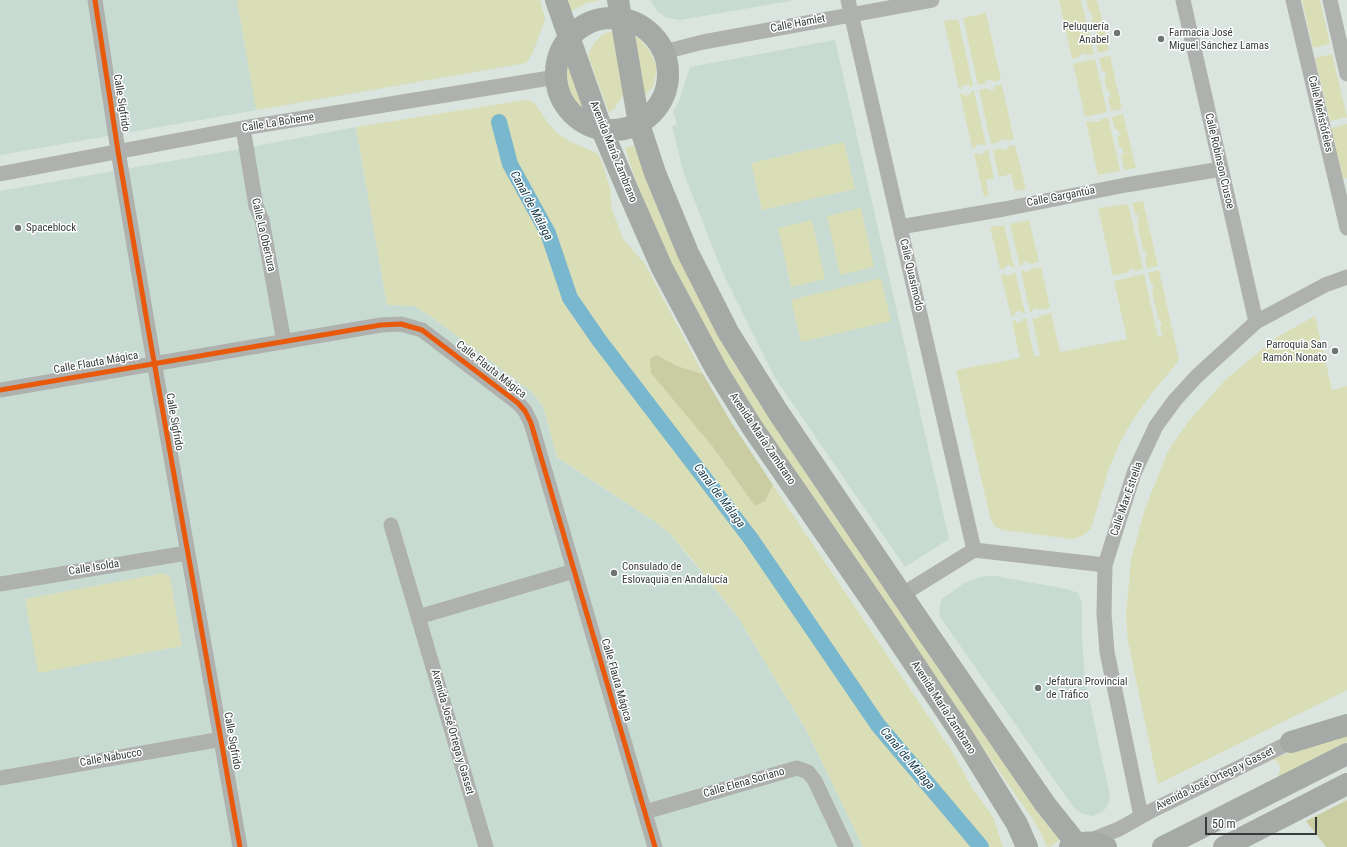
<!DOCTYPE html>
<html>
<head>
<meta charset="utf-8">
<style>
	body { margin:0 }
	#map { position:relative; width:1347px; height:847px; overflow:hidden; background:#dae5e0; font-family:"Roboto Condensed",sans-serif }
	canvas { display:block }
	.scale { position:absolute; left:1205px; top:817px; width:112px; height:18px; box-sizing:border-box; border:2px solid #343b38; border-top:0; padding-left:5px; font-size:12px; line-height:14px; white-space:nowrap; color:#343b38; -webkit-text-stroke:3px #fff; paint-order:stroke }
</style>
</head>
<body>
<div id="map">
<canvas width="1347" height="847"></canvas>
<div class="scale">50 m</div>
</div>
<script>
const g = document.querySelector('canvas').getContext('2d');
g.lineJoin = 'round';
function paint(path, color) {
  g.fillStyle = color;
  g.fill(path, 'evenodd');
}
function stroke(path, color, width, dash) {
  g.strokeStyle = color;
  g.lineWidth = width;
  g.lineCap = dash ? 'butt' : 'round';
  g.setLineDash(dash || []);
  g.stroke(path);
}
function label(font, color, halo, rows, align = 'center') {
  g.font = font + ' "Roboto Condensed",sans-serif';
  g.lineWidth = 3;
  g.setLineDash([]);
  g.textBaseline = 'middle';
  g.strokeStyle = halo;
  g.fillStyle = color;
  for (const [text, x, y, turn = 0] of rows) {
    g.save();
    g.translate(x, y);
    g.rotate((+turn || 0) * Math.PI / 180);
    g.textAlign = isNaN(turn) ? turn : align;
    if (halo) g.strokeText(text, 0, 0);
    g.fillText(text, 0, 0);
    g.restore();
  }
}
paint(new Path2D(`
	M0 0H540L545 19 533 52 526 63 0 155Z
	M650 0H796L680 20 667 18 657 11Z
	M835 40 949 539 905 567 775 378 721 269 683 171 672 126 677 124 673 111 679 101 690 67Z
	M356 127 387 305 414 306 429 315 531 391 543 406 557 457 657 523 671 535 737 616 807 731 863 847H0V191L251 147Z
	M984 576H996L1067 589 1078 593 1082 603V639L1085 679 1110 796 1109 803 1105 809 1100 813 1092 816 1083 814 1074 808 940 617 939 610 942 599 964 583Z`), '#c8dbd3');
paint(new Path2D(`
	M237 0H540L545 19 533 52 526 63 256 110Z
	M567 0H601L586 3 571 11Z
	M1059 0H1081L1094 54 1086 55V53L1079 55V57L1072 59Z
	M1086 0H1097L1109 50 1098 53 1095 38 1098 37 1096 31H1093L1091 20 1093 19 1091 12H1089Z
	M1302 0H1320L1330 44 1313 48Z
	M986 13 1001 80 993 82 992 79 986 81V83L978 85 963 18Z
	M958 19 973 86 970 87 969 84 962 86V89H959L944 21Z
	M612 31 624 94 615 108 609 113 588 56C592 44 599 34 612 31Z
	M630 33 640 39 651 53 657 68 653 87 644 96Z
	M1332 54 1347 117 1330 121 1315 58Z
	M1110 56 1122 109 1111 111 1108 98 1111 97 1109 90 1107 91 1104 78 1106 77 1105 71H1102L1099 58Z
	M569 57 592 116 581 110 569 98 565 85 564 65Z
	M1095 59 1107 112 1085 117 1073 64Z
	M1002 85 1014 139 1007 141 1006 139 1000 140V142L991 144 979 90 987 88 988 90 995 89 994 86Z
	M971 91H974L986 145 983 146 982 144 976 145V147L972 148 960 94 963 93 964 96 971 94Z
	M524 100 532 101 538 108 546 120 557 133 571 142 597 153 602 162 610 188 612 209 623 239 645 264 703 374 677 366 657 355 712 446 755 506 765 501 773 485 951 750 973 789 993 817 1003 847H863L807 731 737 616 691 558 671 535 657 523 557 457 543 406 531 391 429 315 414 306 387 305 356 127Z
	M1123 114 1136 168 1124 170 1121 155 1124 154 1122 148H1120L1117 137 1120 136 1118 129 1115 130 1112 117Z
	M1108 117 1120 171 1098 175 1086 122 1101 121V119Z
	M1347 124V178L1343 179 1331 128Z
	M844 142 855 189 762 210 751 163Z
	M636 145 662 220 679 257 737 366 788 446 1038 813 1049 827 1062 838 1050 847H1047L1042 835 1032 818C966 725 902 632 839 538 755 416 669 291 625 148Z
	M1015 145 1026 189 1015 191 1011 174 999 177 993 150 1001 148 1002 150 1009 148 1008 146Z
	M988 150 994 178 986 180 989 196 984 197 974 154 977 153 978 155 984 153V151Z
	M1143 201 1158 266 1147 268 1145 257 1147 256 1145 250H1143L1137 222 1139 221 1137 214H1135L1132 203Z
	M1128 204 1143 269 1135 271 1134 269 1128 270 1129 272 1113 276 1098 208Z
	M861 208 874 267 840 275 827 216Z
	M812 220 825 279 791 287 778 228Z
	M1029 220 1039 262 1029 264 1028 261 1022 263V265L1020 266 1010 224Z
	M1004 225 1014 267 1012 268 1011 265 1005 266V269H1000L990 227Z
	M1041 267 1050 308 1038 310V308L1032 310V312H1030L1021 271 1023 270 1024 272 1030 271 1029 269Z
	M1159 270 1179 360 1149 397 1131 423 1121 441 1109 468 1091 529 1082 536 1072 539 1002 530C995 527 992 524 990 517L956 370 1020 358 1012 321 1016 320 1017 323 1023 321V319L1026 318 1034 356 1040 355 1032 317 1034 319 1039 318V316L1051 313 1060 352 1127 339 1114 281 1144 274 1158 337 1162 336 1160 326 1162 325 1160 319H1158L1152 291 1154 290 1152 283 1151 284 1148 273Z
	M1015 272 1025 313H1022L1021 311 1015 312V315L1011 316 1001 275 1006 274 1007 276 1013 275V273Z
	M881 278 891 321 801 342 791 300Z
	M1315 316 1332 390 1347 386V690L1158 784 1128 642 1126 615 1131 559 1145 509 1168 451 1188 422 1226 379 1277 337Z
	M164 573 170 577 182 646 38 673 25 599Z
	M1347 732V742L1278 777C1281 768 1282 763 1272 759Z`), '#dadeb6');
paint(new Path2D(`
	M657 355 677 366 703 374 731 422 773 485 765 501 755 506 712 446 651 373 650 359Z
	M1347 800V847H1326L1306 821Z`), '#cacda2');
stroke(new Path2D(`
	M499 122 510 164 548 233 570 298 599 340 751 539 878 725 981 847`), '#79b7ce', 16);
stroke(new Path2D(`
	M95 0 118 151 150 339 240 847
	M848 0 974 550
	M1183 0 1256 322
	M1293 0 1347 228
	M1330 0 1347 74
	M664 52 703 42 932 0
	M243 128 256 206 262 220 284 342
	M0 174 243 128 556 77
	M900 227 1004 209 1126 185 1221 169
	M0 390 381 325 401 324 422 330 518 403 525 411 531 423 655 847
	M391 525 486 847
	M0 584 187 553
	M903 594 974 550 1105 565
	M418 617 574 571
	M0 778 222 739
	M645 812 797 768 808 772 815 781 846 847
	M1141 816 1107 652 1104 614 1105 565 1134 473 1156 426 1175 400 1197 376 1256 322 1325 285 1347 277
	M1086 842 1119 829 1151 811 1299 738`), '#aeb1ae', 15);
stroke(new Path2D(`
	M556 0 602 130 628 191 662 268 716 369 752 427 881 614 960 732 1017 824 1027 847
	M618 0 639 124 655 173 688 253 728 332 778 412 924 628 1045 804 1077 844
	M556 74a56 56 0 1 1 112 0a56 56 0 1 1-112 0Z
	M1291 742 1347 725
	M1070 847C1080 842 1095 840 1106 847
	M1163 847 1347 754
	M1224 847 1347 784`), '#a5aaa7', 22);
stroke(new Path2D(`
	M95 0 118 151 150 339 240 847
	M0 390 381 325 401 324 422 330 518 403 525 411 531 423 655 847`), '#e8590c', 5);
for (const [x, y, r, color] of [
	[1117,33,4,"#6e7673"],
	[1161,39,4,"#6e7673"],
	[18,228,4,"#6e7673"],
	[1335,351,4,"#6e7673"],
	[614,573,4,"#6e7673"],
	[1038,688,4,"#6e7673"]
]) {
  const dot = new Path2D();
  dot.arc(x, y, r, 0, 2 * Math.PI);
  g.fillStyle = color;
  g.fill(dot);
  stroke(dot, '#fff', 1.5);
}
label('11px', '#343b38', '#fff', [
	["Calle Hamlet",798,24,-11],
	["Calle Sigfrido",121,103,81],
	["Calle Mefistófeles",1320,114,77],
	["Calle La Boheme",278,123,-9],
	["Avenida María Zambrano",613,152,68],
	["Calle Robinson Crusoe",1219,161,77],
	["Calle Gargantúa",1061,197,-11],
	["Calle La Obertura",263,235,77],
	["Calle Quasimodo",911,275,77],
	["Calle Flauta Mágica",96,363,-10],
	["Calle Flauta Mágica",491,370,38],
	["Calle Sigfrido",174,422,80],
	["Avenida María Zambrano",762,439,56],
	["Calle Max Estrella",1127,499,-71],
	["Calle Isolda",94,568,-9],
	["Calle Flauta Mágica",616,680,74],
	["Avenida María Zambrano",943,708,57],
	["Avenida José Ortega y Gasset",452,732,74],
	["Calle Sigfrido",232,741,80],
	["Calle Nabucco",111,758,-10],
	["Avenida José Ortega y Gasset",1215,779,-26],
	["Calle Elena Soriano",744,783,-16]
]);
label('11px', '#343b38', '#fff', [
	["Peluquería",1109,27,"right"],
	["Anabel",1109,40,"right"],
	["Farmacia José",1169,33],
	["Miguel Sánchez Lamas",1169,46],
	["Spaceblock",26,228],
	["Parroquia San",1327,345,"right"],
	["Ramón Nonato",1327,358,"right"],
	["Consulado de",622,567],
	["Eslovaquia en Andalucía",622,580],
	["Jefatura Provincial",1046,682],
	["de Tráfico",1046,695]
], 'left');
label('italic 12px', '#123848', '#fff', [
	["Canal de Málaga",531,206,62],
	["Canal de Málaga",719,496,53],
	["Canal de Málaga",907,759,50]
]);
</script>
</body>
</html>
